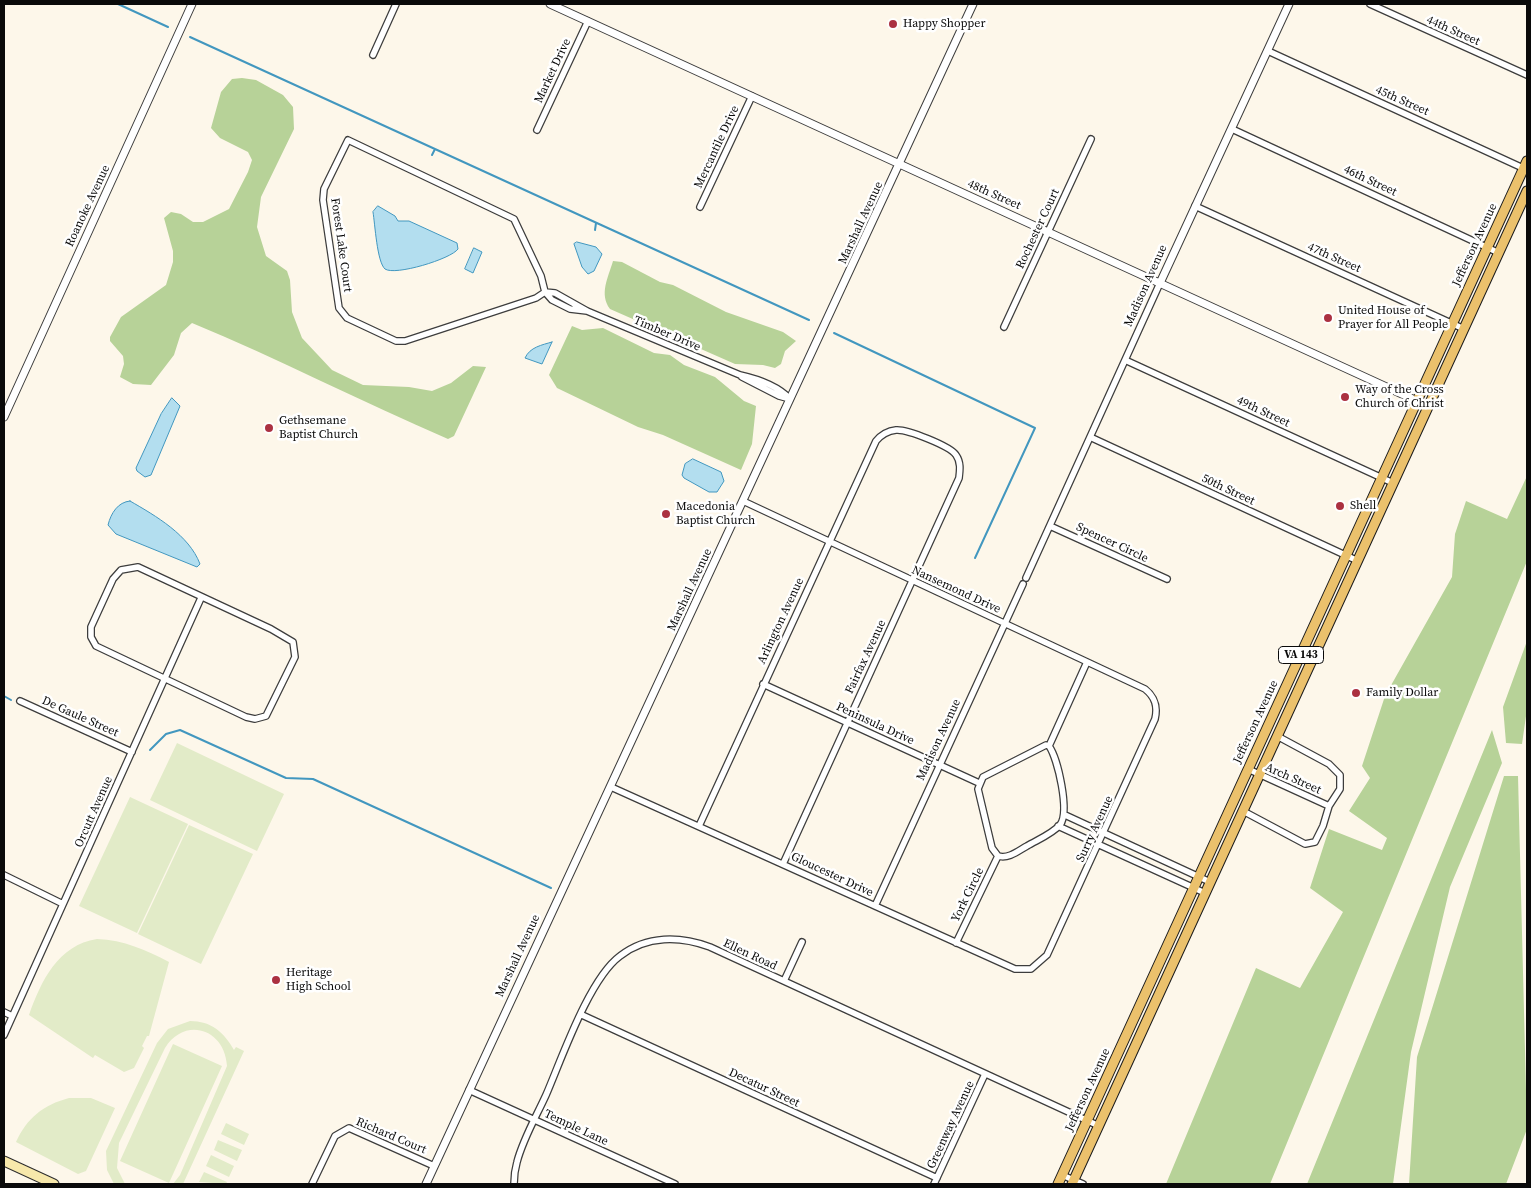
<!DOCTYPE html>
<html>
<head>
<meta charset="utf-8">
<style>
	body { margin:0 }
	#map { position:relative; width:1531px; height:1188px; overflow:hidden; background:#fdf7ea; font-family:"Source Serif 4",serif }
	canvas { display:block }
	.frame { position:absolute; inset:0; border:5px solid #0a0a0a; pointer-events:none }
</style>
</head>
<body>
<div id="map">
<canvas width="1531" height="1188"></canvas>
<div class="frame"></div>
</div>
<script>
const g = document.querySelector('canvas').getContext('2d');
g.lineJoin = 'round';
function paint(path, color) {
  g.fillStyle = color;
  g.fill(path, 'evenodd');
}
function stroke(path, color, width, dash) {
  g.strokeStyle = color;
  g.lineWidth = width;
  g.lineCap = dash ? 'butt' : 'round';
  g.setLineDash(dash || []);
  g.stroke(path);
}
function label(font, color, halo, rows, align = 'center') {
  g.font = font + ' "Source Serif 4",serif';
  g.lineWidth = 5;
  g.setLineDash([]);
  g.textBaseline = 'middle';
  g.strokeStyle = halo;
  g.fillStyle = color;
  for (const [text, x, y, turn = 0] of rows) {
    g.save();
    g.translate(x, y);
    g.rotate((+turn || 0) * Math.PI / 180);
    g.textAlign = isNaN(turn) ? turn : align;
    if (halo) g.strokeText(text, 0, 0);
    g.fillText(text, 0, 0);
    g.restore();
  }
}
paint(new Path2D(`
	M242 78 256 80 283 95 293 107 294 129 261 197 257 227 266 256 287 271 290 280 292 312 302 338 332 370 363 385 409 387 432 391 451 383 473 366 486 367 454 436 448 439C362 402 279 359 192 323L181 333 174 355 151 385 133 384 120 377 124 364 123 356 110 341V337L121 317 166 285 173 262V251L164 218 171 212 181 214 193 222H203L229 209 248 172 252 160 248 152 220 138 211 128 221 92 232 79Z
	M613 261 622 262 660 282 673 285 726 312 783 332 796 341 785 351 781 364 775 368 763 365 735 364 610 309C599 294 608 278 613 261Z
	M572 326 582 330 603 328 654 353 670 355 684 365 715 377 744 401 756 406 752 444 741 470 663 435 638 427 557 388 549 375Z
	M1527 476V561L1270 1184H1166L1256 968 1300 988 1343 912 1310 888 1329 829 1382 850 1387 838 1349 811 1370 778 1362 766 1385 696 1452 577 1455 534 1466 501 1507 519Z
	M1527 641V709L1522 744 1506 743 1503 707Z
	M1492 730 1502 763 1450 887 1411 1052 1393 1184H1307Z
	M1504 776H1518L1527 1129 1506 1184H1409L1417 1057Z`), '#b7d298');
paint(new Path2D(`
	M177 743 284 794 257 851 150 800Z
	M130 797 188 824 137 933 79 906Z
	M189 825 253 854 201 964 138 934Z
	M97 939C124 940 146 950 169 962L149 1036H147L142 1046 144 1048 134 1068 124 1072 95 1055 93 1058 29 1015C41 981 58 945 97 939Z
	M190 1021C211 1021 224 1032 234 1050L236 1047 244 1051 183 1184H173L180 1175 227 1066C225 1029 185 1016 165 1048L119 1143 117 1168 125 1184H114L107 1170 106 1151 157 1043 168 1029Z
	M173 1044 222 1066 169 1183 120 1161Z
	M69 1098H91L115 1108 86 1171 78 1174 16 1142C27 1118 43 1105 69 1098Z
	M226 1123 249 1134 244 1145 221 1134Z
	M218 1140 242 1150 237 1161 214 1150Z
	M211 1155 234 1166 229 1177 206 1166Z
	M204 1172 227 1182 226 1184 199 1182Z`), '#e2ebc8');
const water = new Path2D(`
	M378 206 395 216 398 221H409L457 243 458 249C451 259 395 276 385 269 377 262 375 224 373 212Z
	M577 242 596 247 602 254 594 271 588 274 582 267 574 244Z
	M474 248 482 252 473 273 465 269Z
	M552 342 542 364 525 358C530 347 542 345 552 342Z
	M172 398 180 406 151 475 145 477 137 471 136 468 161 414Z
	M693 459 721 472 724 481 717 492H709L684 478 682 475 685 464Z
	M130 501C156 516 189 535 200 564L197 567 116 534 108 525C111 513 118 502 130 501Z`);
paint(water, '#b3deef');
stroke(water, '#4297bf', 1);
stroke(new Path2D(`
	M118 4 168 27
	M190 37 809 320
	M432 155 435 149
	M595 230 596 223
	M834 333 1035 428 975 558
	M4 696 11 700
	M150 750 166 734 180 730 286 778 313 779 551 888`), '#4297bf', 2);
const minor = new Path2D(`
	M1370 4 1527 75
	M1268 51 1525 169
	M373 55 396 4
	M1232 129 1499 253
	M537 130 588 21
	M1195 206 1464 329
	M700 207 752 96
	M587 311 570 309 552 300 545 292 541 276 514 219 348 140 324 189 323 200 339 308 347 318 396 341H405L536 298 545 292 555 293 587 311 740 375C758 379 777 385 790 399
	M1004 327 1091 139
	M1125 360 1393 483
	M742 377 779 396 790 399
	M1090 437 1358 561
	M1050 526 1167 579
	M138 567 271 629 293 642 295 657 266 716 255 719 246 717 96 646 91 637V627L113 579 121 570Z
	M1026 578 1160 283
	M763 684 979 783
	M20 701 132 752
	M1046 745 1049 746C1058 759 1070 812 1060 825 1052 834 1037 840 1027 846 1018 851 1009 859 998 856L992 848 978 789 983 777Z
	M1049 746 1087 662
	M1248 769 1329 806
	M611 787 1015 969H1031L1047 955 1155 719C1158 706 1155 697 1145 689L743 501
	M1243 811 1305 844 1315 842 1323 826 1329 806 1340 789V775L1329 764 1277 736
	M1065 815 1210 882
	M699 826 876 441C881 435 887 431 896 430 907 429 950 446 956 455 961 462 960 470 959 478L783 864
	M1058 826 1205 893
	M4 875 63 904
	M875 906 1023 584
	M956 943 998 856
	M784 981 802 942
	M4 1012 12 1016
	M582 1015 937 1178
	M4 1035 201 598
	M469 1090 675 1184
	M1062 1175 1083 1184
	M312 1184 335 1136 349 1128 434 1166
	M514 1184C514 1177 515 1169 517 1162 523 1139 536 1117 546 1095 562 1058 589 979 620 956 647 935 680 936 710 947L1099 1126
	M934 1184 985 1074`);
const tertiary = new Path2D(`
	M550 4 1428 406
	M1160 283 1289 4
	M4 417 192 4
	M426 1184 973 4`);
const secondary = new Path2D(`
	M4 1161 54 1184`);
const primary = new Path2D(`
	M1058 1184 1527 161
	M1072 1184 1527 191`);
stroke(minor, '#3d3d3d', 8);
stroke(tertiary, '#3d3d3d', 9);
stroke(secondary, '#2c2c2c', 11);
stroke(primary, '#1b1b1b', 11);
stroke(minor, '#fff', 5.5);
stroke(tertiary, '#fff', 7);
stroke(secondary, '#f7e8ab', 9);
stroke(primary, '#ebc16c', 9);
for (const [x, y, r, color] of [
	[893,24,5,"#ab3141"],
	[1328,318,5,"#ab3141"],
	[1345,397,5,"#ab3141"],
	[269,428,5,"#ab3141"],
	[1340,506,5,"#ab3141"],
	[666,514,5,"#ab3141"],
	[1356,693,5,"#ab3141"],
	[276,980,5,"#ab3141"]
]) {
  const dot = new Path2D();
  dot.arc(x, y, r, 0, 2 * Math.PI);
  g.fillStyle = color;
  g.fill(dot);
  stroke(dot, '#fff', 2);
}
for (const [x, y, w] of [
	[1301,655,45]
]) {
  const box = new Path2D();
  box.roundRect(x - w / 2, y - 8.5, w, 17, 4);
  g.fillStyle = '#fff';
  g.fill(box);
  stroke(box, '#0a0a0a', 1);
}
label('bold 11px', '#0a0a0a', null, [
	["VA 143",1301,655]
]);
label('12px', '#0a0a0a', '#fff', [
	["Happy Shopper",903,24],
	["United House of",1338,311],
	["Prayer for All People",1338,325],
	["Way of the Cross",1355,390],
	["Church of Christ",1355,404],
	["Gethsemane",279,421],
	["Baptist Church",279,435],
	["Shell",1350,506],
	["Macedonia",676,507],
	["Baptist Church",676,521],
	["Family Dollar",1366,693],
	["Heritage",286,973],
	["High School",286,987]
], 'left');
label('12px', '#0a0a0a', '#fff', [
	["44th Street",1453,31,24],
	["Market Drive",553,71,-65],
	["45th Street",1402,101,24],
	["Mercantile Drive",717,147,-65],
	["46th Street",1370,181,25],
	["48th Street",994,195,24],
	["Roanoke Avenue",88,206,-65],
	["Marshall Avenue",861,223,-65],
	["Rochester Court",1038,229,-65],
	["Forest Lake Court",341,245,82],
	["Jefferson Avenue",1475,245,-65],
	["47th Street",1334,258,24],
	["Madison Avenue",1146,286,-66],
	["Timber Drive",667,334,23],
	["49th Street",1263,412,25],
	["50th Street",1228,490,25],
	["Spencer Circle",1112,543,25],
	["Marshall Avenue",690,590,-65],
	["Nansemond Drive",956,590,25],
	["Arlington Avenue",781,621,-65],
	["Fairfax Avenue",866,657,-65],
	["De Gaule Street",80,717,24],
	["Jefferson Avenue",1256,722,-65],
	["Peninsula Drive",875,724,25],
	["Madison Avenue",939,740,-65],
	["Arch Street",1293,779,24],
	["Orcutt Avenue",94,812,-66],
	["Surry Avenue",1095,829,-65],
	["Gloucester Drive",832,875,25],
	["York Circle",968,895,-64],
	["Ellen Road",750,955,25],
	["Marshall Avenue",518,956,-65],
	["Decatur Street",764,1088,25],
	["Jefferson Avenue",1088,1090,-65],
	["Greenway Avenue",951,1125,-65],
	["Temple Lane",576,1128,25],
	["Richard Court",391,1136,23]
]);
</script>
</body>
</html>
